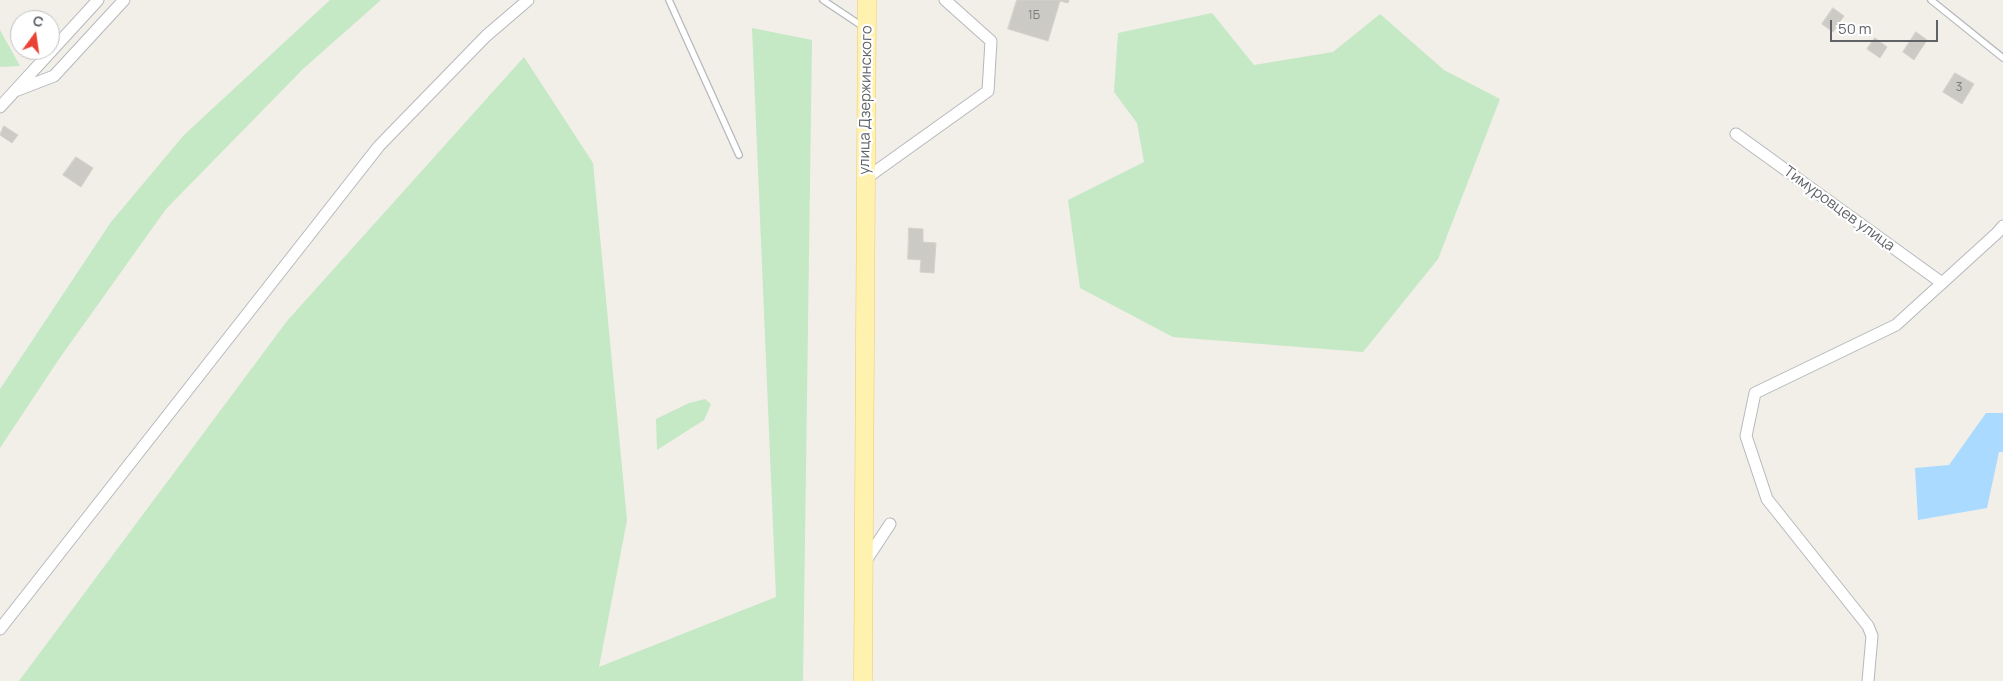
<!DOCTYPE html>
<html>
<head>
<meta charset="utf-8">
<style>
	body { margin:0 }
	#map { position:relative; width:2003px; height:681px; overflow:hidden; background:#f1efe8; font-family:Manrope,sans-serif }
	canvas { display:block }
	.north { position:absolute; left:10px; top:10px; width:50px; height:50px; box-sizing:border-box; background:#fff; border:1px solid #bfc1c3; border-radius:50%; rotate:14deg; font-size:14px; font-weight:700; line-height:20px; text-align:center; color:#5f6368 }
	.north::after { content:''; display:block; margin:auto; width:18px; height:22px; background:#ea4335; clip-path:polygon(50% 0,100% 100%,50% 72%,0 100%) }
	.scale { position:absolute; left:1830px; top:20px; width:108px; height:22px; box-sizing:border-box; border:2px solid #5f6368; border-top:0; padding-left:6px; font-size:15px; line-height:18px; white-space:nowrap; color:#5f6368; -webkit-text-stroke:4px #fff; paint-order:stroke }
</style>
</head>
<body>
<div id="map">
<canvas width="2003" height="681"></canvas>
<div class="north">С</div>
<div class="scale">50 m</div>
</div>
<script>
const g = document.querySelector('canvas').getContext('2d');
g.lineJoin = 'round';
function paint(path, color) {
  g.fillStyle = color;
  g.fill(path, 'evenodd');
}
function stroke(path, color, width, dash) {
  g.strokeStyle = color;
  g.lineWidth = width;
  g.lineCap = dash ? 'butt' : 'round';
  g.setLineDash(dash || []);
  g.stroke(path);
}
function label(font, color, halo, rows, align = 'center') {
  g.font = font + ' Manrope,sans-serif';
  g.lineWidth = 4.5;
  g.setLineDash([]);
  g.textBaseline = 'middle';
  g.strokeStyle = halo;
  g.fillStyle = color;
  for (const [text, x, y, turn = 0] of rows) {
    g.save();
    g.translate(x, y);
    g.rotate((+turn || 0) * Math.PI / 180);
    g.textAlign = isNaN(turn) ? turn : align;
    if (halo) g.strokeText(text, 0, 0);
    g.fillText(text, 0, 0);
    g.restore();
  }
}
paint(new Path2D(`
	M330 0H381L304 68 166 209 59 359 0 448V389L111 222 184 135Z
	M1212 13 1254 65 1333 52 1380 14 1444 70 1500 99 1438 259 1363 352 1173 337 1080 288 1068 200 1144 162 1137 123 1114 92 1118 33Z
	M752 28 812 40 803 681H19L287 321 524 57 593 163 627 520 599 667 776 597Z
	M0 30 20 66 0 67Z
	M705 399 711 404 704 420 657 450 656 419 689 403Z`), '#c5e8c5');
paint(new Path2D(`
	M1986 413H2003V452H1999L1987 508 1918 520 1915 468 1949 465Z`), '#aadaff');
const building = new Path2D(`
	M1017 0H1069L1068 3 1060 1 1048 41 1008 29Z
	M1833 8 1844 16 1833 32 1822 24Z
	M1916 32 1927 40 1914 60 1903 52Z
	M1875 38 1887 47 1880 58 1867 49Z
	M1955 73 1974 84 1962 104 1943 92Z
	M4 126 18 135 12 143 0 135Z
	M76 157 93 168 81 187 63 175Z
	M909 228 923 229V242L936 243 934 273 920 272 921 260 908 259Z`);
paint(building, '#cccac5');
stroke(building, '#d6d1c6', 1);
const lane = new Path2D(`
	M669 0 739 155
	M823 0 865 28
	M1931 0 2003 58`);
const street = new Path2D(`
	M15 91 54 76 124 0
	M0 107 98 0
	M1736 134 1942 283
	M865 179 988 91 991 41 945 0
	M865 562 890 524
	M0 629 379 146 486 36 528 0
	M1868 681 1872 636 1868 626 1767 499 1746 436 1755 393 1896 325 1997 233 2003 226`);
const primary = new Path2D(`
	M863 681 867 0`);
stroke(lane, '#b5b8bc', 8);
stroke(street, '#b5b8bc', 13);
stroke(primary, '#f2c960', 19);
stroke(lane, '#fff', 5.5);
stroke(street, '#fff', 11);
stroke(primary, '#fff2af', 18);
label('12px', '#7a7d7f', null, [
	["1Б",1034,16],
	["3",1959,88]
]);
label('15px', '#5f6368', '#fff', [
	["улица Дзержинского",866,100,-89],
	["Тимуровцев улица",1839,209,36]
]);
</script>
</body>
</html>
